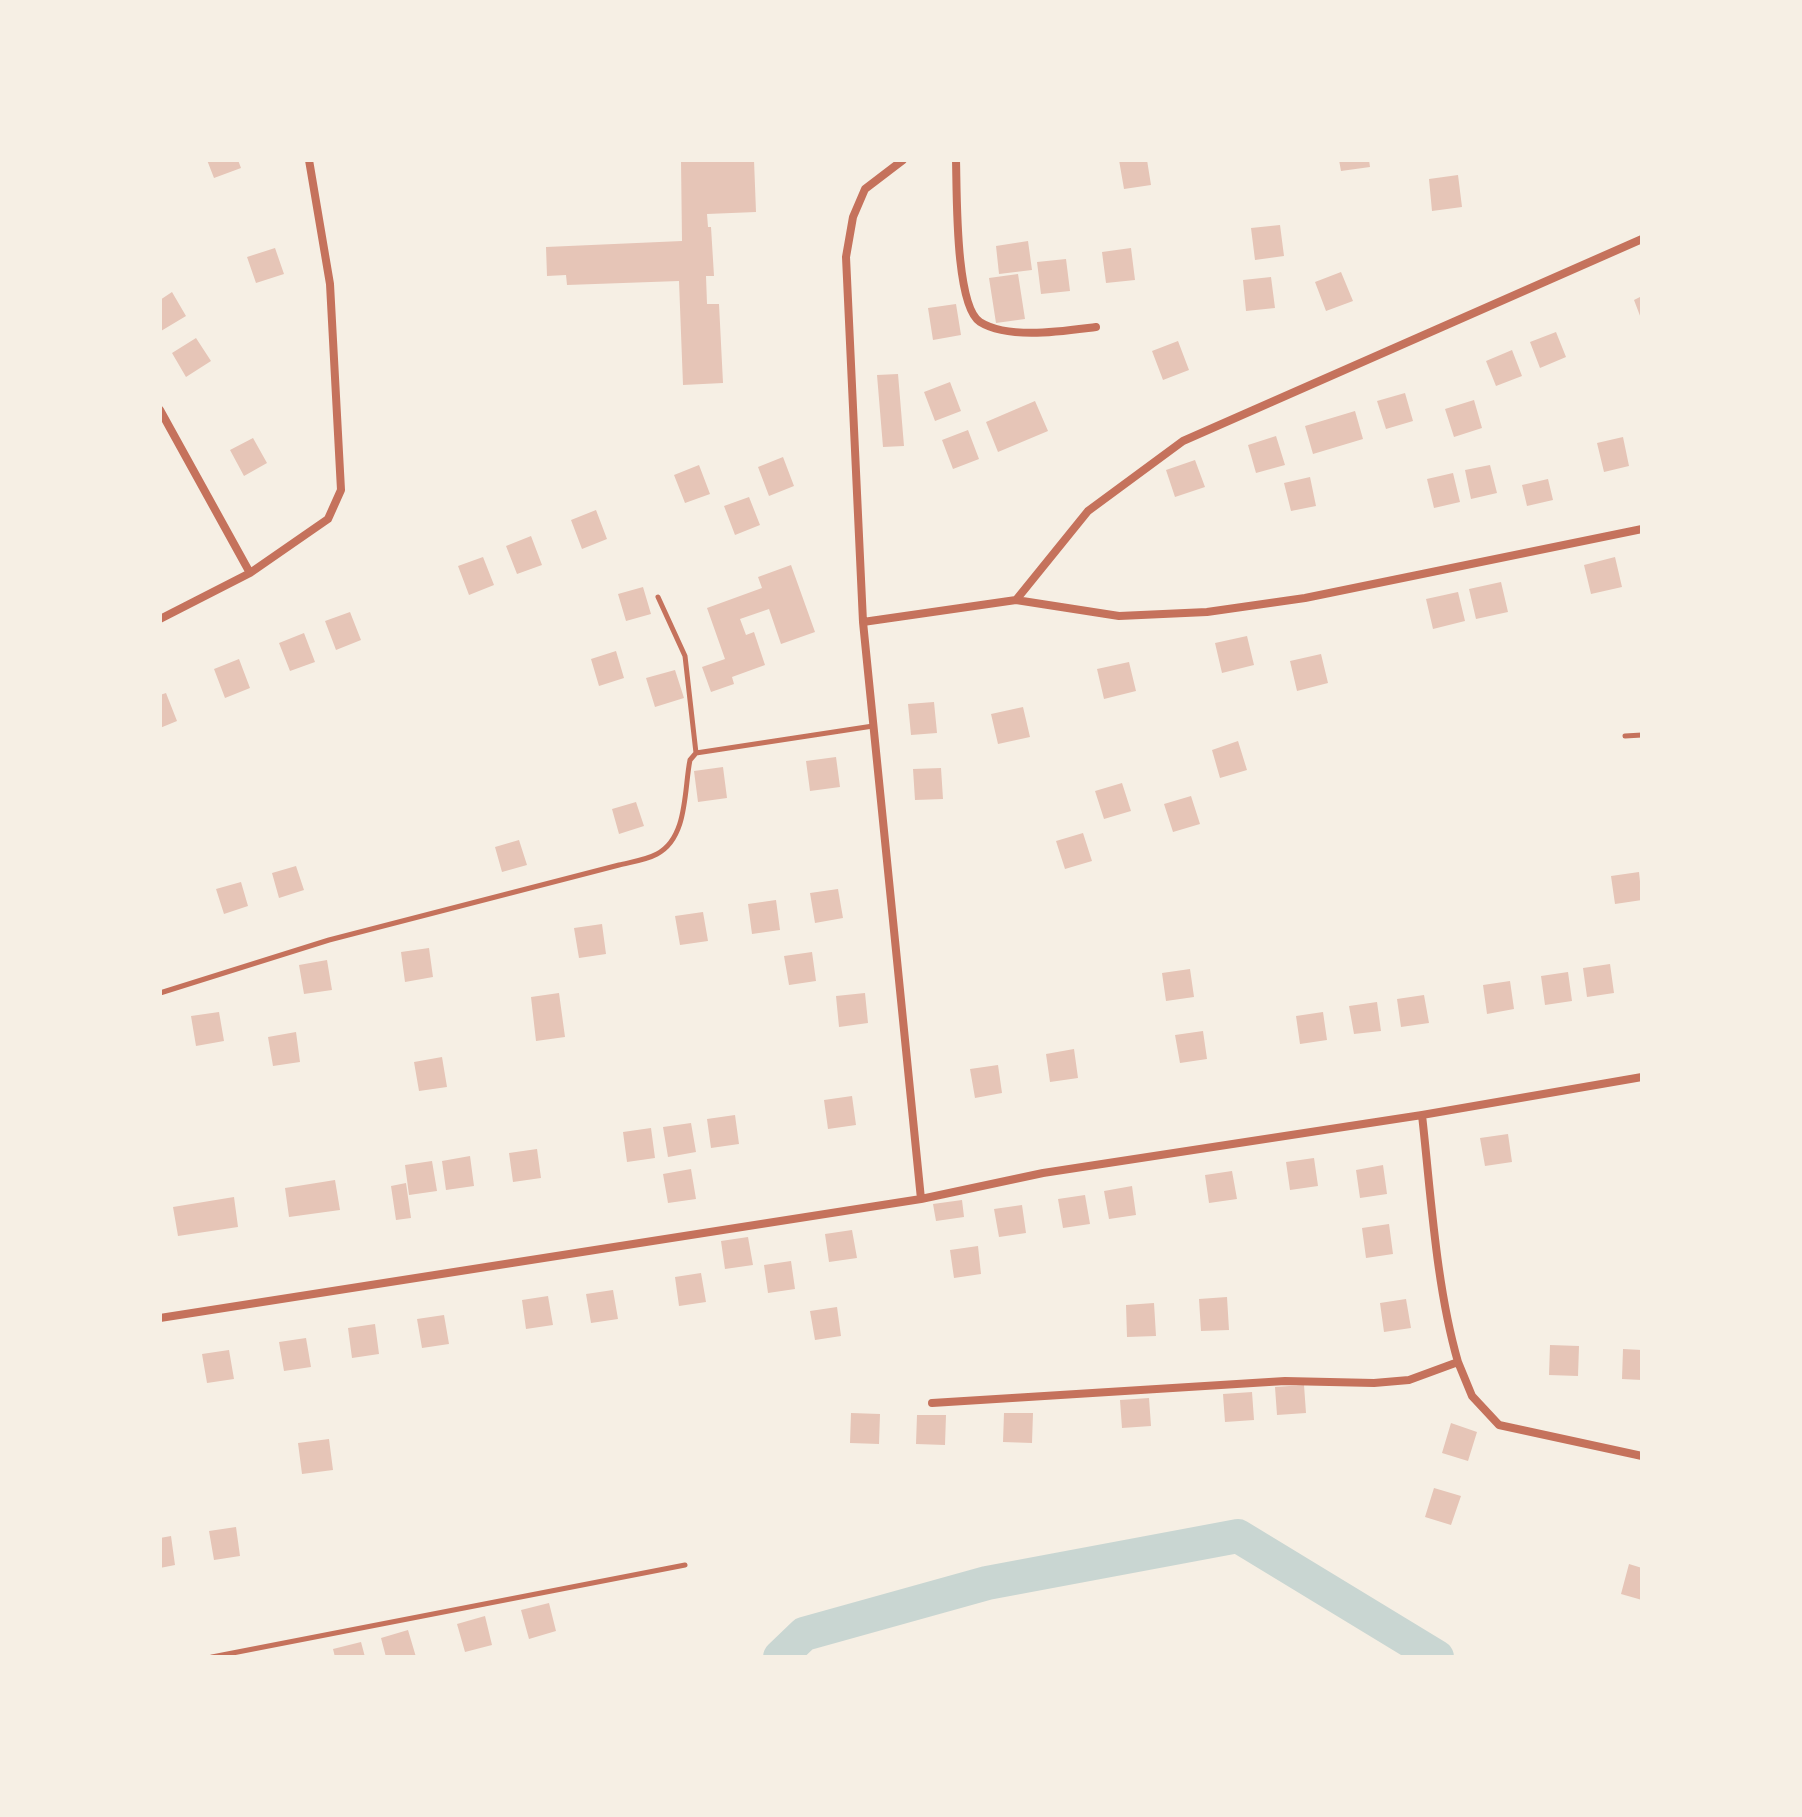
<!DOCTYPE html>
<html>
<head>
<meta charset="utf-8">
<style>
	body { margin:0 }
	#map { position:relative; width:1802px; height:1817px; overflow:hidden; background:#f6efe4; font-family:"PT Sans",sans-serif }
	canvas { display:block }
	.frame { position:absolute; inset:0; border:162px solid #f6efe4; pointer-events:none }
</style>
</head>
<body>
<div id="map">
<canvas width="1802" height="1817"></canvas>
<div class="frame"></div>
</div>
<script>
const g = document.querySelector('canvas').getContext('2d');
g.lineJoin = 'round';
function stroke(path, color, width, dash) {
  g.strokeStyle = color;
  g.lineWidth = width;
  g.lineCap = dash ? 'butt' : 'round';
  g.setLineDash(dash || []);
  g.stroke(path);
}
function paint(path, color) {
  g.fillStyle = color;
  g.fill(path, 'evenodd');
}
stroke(new Path2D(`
	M780 1657 804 1634 987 1583 1238 1536 1437 1657`), '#c9d6d2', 34);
paint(new Path2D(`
	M207 160H238L241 168 214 178Z
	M681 160H754L756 212 707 214 708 227H711L714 276H706L707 304H719L723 383 683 385 679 281 567 285 566 275 547 276 546 247 682 241Z
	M1119 160H1147L1151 185 1124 189Z
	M1339 160H1369L1370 167 1341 171Z
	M1458 175 1462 207 1432 211 1429 179Z
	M1280 225 1284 256 1255 260 1251 228Z
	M1028 241 1032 270 999 274 996 246Z
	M275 248 284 274 256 283 247 257Z
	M1131 248 1135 280 1106 283 1102 252Z
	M1066 259 1070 291 1041 294 1037 262Z
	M1341 272 1353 301 1326 311 1315 282Z
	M1018 274 1025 319 996 323 989 278Z
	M1271 277 1275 308 1246 311 1243 280Z
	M172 292 186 316 161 331 160 300Z
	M1642 296V321L1634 300Z
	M956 304 961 335 933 340 928 308Z
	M1556 332 1566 357 1540 368 1530 342Z
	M196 338 211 361 186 377 172 353Z
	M1178 341 1189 370 1163 380 1152 351Z
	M1512 350 1522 376 1496 386 1486 361Z
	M898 374 904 446 883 447 877 375Z
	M950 382 961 411 935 421 924 392Z
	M1405 393 1413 421 1386 429 1377 401Z
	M1474 400 1482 428 1454 437 1445 409Z
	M1035 401 1048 431 998 452 986 422Z
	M1355 411 1363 439 1313 454 1305 426Z
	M968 430 979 459 953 469 942 440Z
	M1276 436 1285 465 1256 473 1248 445Z
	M1623 437 1629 466 1604 472 1597 443Z
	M253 438 267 463 244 476 230 450Z
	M783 457 794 486 769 496 758 467Z
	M1195 460 1205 487 1175 497 1166 470Z
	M699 465 710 494 685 503 674 475Z
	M1490 465 1497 493 1471 499 1465 470Z
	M1453 473 1460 502 1434 508 1427 479Z
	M1310 477 1316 506 1291 511 1284 483Z
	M1548 479 1553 500 1527 506 1522 485Z
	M749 497 760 525 735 535 724 506Z
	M596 510 607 539 582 549 571 520Z
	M531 536 542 565 517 574 506 546Z
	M483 557 494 585 469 595 458 566Z
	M1615 557 1622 587 1591 594 1584 565Z
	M791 565 815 632 781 644 769 609 740 619 746 635 754 632 765 665 732 677 734 684 711 692 702 667 725 659 707 608 762 588 758 577Z
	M1501 582 1508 612 1476 619 1469 589Z
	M643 587 651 614 626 621 618 594Z
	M1458 592 1465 621 1433 629 1426 599Z
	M350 612 361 640 336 650 325 621Z
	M304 633 315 662 290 671 279 643Z
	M1247 636 1254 665 1222 673 1215 643Z
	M616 651 624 678 599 686 591 659Z
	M1321 654 1328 683 1297 691 1290 661Z
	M239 659 250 688 225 698 214 669Z
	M1129 662 1136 691 1104 699 1097 669Z
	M675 670 684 698 655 707 646 678Z
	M166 693 177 721 160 728V695Z
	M934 702 937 733 911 735 908 704Z
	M1023 707 1030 737 998 744 991 714Z
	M1238 741 1247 770 1220 778 1212 750Z
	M836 757 840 787 810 791 806 761Z
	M723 767 727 798 698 802 694 771Z
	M941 768 943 799 915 800 913 769Z
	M1122 783 1131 811 1104 819 1095 791Z
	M1191 796 1200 824 1173 832 1164 804Z
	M636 802 644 826 619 834 612 809Z
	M1083 833 1092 861 1065 869 1056 841Z
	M519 840 527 865 502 872 495 847Z
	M296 866 304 890 279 898 272 873Z
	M1639 872 1642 900 1615 904 1611 876Z
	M241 882 248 906 224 914 216 889Z
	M838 889 843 918 815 923 810 893Z
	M776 900 780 930 752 934 748 904Z
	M703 912 708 941 680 945 675 916Z
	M602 924 606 954 579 958 574 928Z
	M429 948 433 977 405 982 401 952Z
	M812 952 816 981 789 985 784 956Z
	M327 960 332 990 304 994 299 965Z
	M1610 964 1614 993 1587 997 1583 968Z
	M1190 969 1194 997 1166 1001 1162 973Z
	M1568 972 1572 1001 1545 1005 1541 976Z
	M1510 981 1514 1009 1487 1014 1483 985Z
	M559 993 565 1037 536 1041 531 997Z
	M865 993 868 1023 839 1027 836 996Z
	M1424 995 1429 1023 1401 1027 1397 999Z
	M1377 1002 1381 1031 1354 1034 1349 1006Z
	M219 1012 224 1041 196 1046 191 1016Z
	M1323 1012 1327 1040 1300 1044 1296 1016Z
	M1203 1031 1207 1059 1180 1063 1175 1035Z
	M296 1032 300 1062 273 1066 268 1037Z
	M1074 1049 1078 1078 1050 1082 1046 1054Z
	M442 1057 447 1087 419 1091 414 1062Z
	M998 1065 1002 1093 975 1098 970 1069Z
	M852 1096 856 1125 828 1129 824 1100Z
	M735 1115 739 1144 711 1148 707 1119Z
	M691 1123 696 1152 668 1157 663 1127Z
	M651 1128 655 1158 627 1162 623 1132Z
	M1508 1134 1512 1162 1485 1166 1480 1138Z
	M537 1149 541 1178 513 1182 509 1153Z
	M470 1156 474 1186 446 1190 442 1161Z
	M1314 1158 1318 1186 1290 1190 1286 1162Z
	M432 1161 437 1191 409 1195 405 1165Z
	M1383 1165 1387 1194 1360 1198 1356 1170Z
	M691 1169 696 1199 668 1203 663 1174Z
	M1232 1171 1237 1199 1209 1203 1205 1175Z
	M335 1180 340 1210 289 1217 285 1188Z
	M406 1183 411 1218 396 1220 391 1186Z
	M1132 1186 1136 1215 1109 1219 1104 1191Z
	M1085 1195 1090 1224 1063 1228 1058 1199Z
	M234 1197 238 1227 178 1236 173 1207Z
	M962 1200 964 1217 936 1221 933 1204Z
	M1022 1205 1026 1233 999 1237 994 1209Z
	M1389 1224 1393 1254 1366 1258 1362 1228Z
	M852 1230 857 1258 829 1262 825 1234Z
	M748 1237 753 1265 725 1269 721 1241Z
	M978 1246 981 1274 954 1278 950 1250Z
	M791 1261 795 1289 768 1293 764 1265Z
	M701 1273 706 1302 679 1306 675 1277Z
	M613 1290 618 1319 591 1323 586 1294Z
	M548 1296 553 1325 526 1329 522 1300Z
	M1227 1297 1229 1330 1201 1331 1199 1299Z
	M1406 1299 1411 1328 1384 1332 1380 1303Z
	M1154 1303 1156 1336 1127 1337 1126 1305Z
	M837 1307 841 1336 815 1340 810 1311Z
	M444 1315 449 1344 422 1348 417 1319Z
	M375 1324 379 1354 352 1358 348 1328Z
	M306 1338 311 1367 284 1371 279 1342Z
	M1550 1345 1579 1346 1578 1376 1549 1375Z
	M1623 1349 1642 1350V1380L1622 1379Z
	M229 1350 234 1379 207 1383 202 1354Z
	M1304 1385 1306 1413 1277 1415 1275 1387Z
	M1252 1392 1254 1420 1225 1422 1223 1394Z
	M1149 1398 1151 1426 1122 1428 1120 1400Z
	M851 1413 880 1414 879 1444 850 1443Z
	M1004 1413H1033L1032 1443 1003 1442Z
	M917 1415H946L945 1445 916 1444Z
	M1451 1423 1477 1432 1468 1461 1442 1453Z
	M329 1439 333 1470 302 1474 298 1443Z
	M1434 1488 1461 1496 1451 1525 1425 1517Z
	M236 1527 240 1556 214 1560 209 1531Z
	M171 1536 175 1565 160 1568V1538Z
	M1629 1564 1642 1568V1600L1621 1594Z
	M549 1603 556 1631 529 1639 521 1610Z
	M485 1616 492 1645 465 1652 457 1624Z
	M408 1630 416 1657H386L381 1638Z
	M361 1642 365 1657H335L333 1649Z`), '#e6c5b7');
stroke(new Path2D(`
	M1625 736 1642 735
	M696 753 873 726
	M160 993 329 940 619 865C631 862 646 860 657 854 688 838 684 789 690 760L696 753 685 656 658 597
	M212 1657 685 1565`), '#c5725c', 5);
stroke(new Path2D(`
	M956 160C957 191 955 306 980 322 1009 340 1064 331 1096 327
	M160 410 250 573
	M1016 600 1088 511 1183 441 1642 239
	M160 619 250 573 328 519 341 490 330 284 309 160
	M863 622 846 257 853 217 865 189 903 160
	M1422 1115C1431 1195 1436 1286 1458 1362
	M921 1199 863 622 1016 600 1119 616 1207 612 1305 598 1642 529
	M160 1318 921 1199 1043 1173 1422 1115 1642 1077
	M932 1403 1285 1381 1374 1383 1409 1380 1458 1362 1472 1396 1499 1425 1642 1456`), '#c5725c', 8);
</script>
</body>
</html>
